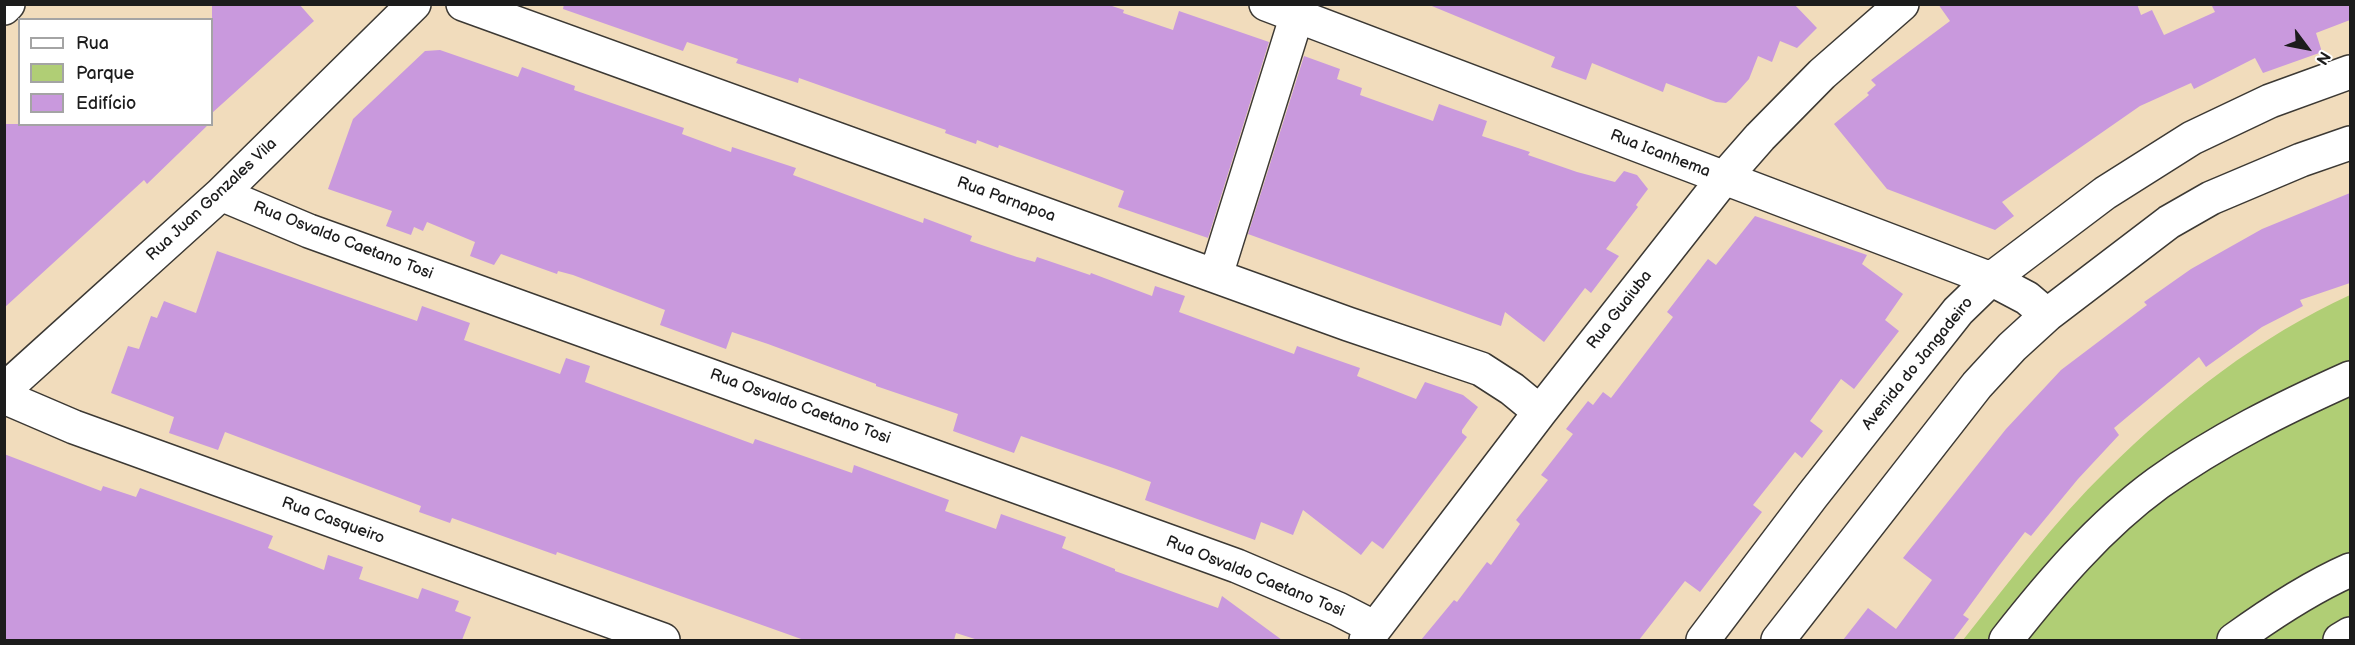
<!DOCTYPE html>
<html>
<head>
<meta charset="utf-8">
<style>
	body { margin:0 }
	#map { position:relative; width:2355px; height:645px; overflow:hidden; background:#f1dcbc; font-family:"Balsamiq Sans",sans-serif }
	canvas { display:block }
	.frame { position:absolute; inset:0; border:6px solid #1c1c1c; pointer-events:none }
	.legend { position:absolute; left:18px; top:18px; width:195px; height:108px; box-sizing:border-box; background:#fff; border:2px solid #a4a4a4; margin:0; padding:8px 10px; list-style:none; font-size:18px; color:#1c1c1c }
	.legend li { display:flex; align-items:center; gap:12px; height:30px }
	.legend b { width:30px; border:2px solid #a4a4a4 }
	.north { position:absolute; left:2277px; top:18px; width:60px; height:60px; -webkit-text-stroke:4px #fff; paint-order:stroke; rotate:122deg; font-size:16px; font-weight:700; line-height:24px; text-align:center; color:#1c1c1c }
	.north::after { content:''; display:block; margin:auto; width:21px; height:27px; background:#1c1c1c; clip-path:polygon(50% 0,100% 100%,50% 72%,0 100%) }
</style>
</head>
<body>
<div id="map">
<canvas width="2355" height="645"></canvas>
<div class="frame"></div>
<ul class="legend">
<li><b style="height:8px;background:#fff"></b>Rua</li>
<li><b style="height:16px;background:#b0ce75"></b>Parque</li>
<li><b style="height:16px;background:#c999dd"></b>Edifício</li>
</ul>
<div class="north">N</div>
</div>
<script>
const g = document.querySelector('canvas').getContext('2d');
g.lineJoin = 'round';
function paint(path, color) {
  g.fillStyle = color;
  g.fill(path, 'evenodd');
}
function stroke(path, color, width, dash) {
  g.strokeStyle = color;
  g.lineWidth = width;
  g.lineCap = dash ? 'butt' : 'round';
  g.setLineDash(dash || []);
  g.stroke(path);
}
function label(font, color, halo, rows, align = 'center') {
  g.font = font + ' "Balsamiq Sans",sans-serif';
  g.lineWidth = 5;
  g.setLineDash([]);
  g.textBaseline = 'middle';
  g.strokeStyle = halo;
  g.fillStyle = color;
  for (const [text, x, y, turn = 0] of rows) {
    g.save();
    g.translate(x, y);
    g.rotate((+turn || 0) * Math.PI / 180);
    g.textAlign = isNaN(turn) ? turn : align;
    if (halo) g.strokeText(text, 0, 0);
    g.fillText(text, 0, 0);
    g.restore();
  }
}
paint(new Path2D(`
	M2350 295V640H1963C2009 582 2054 522 2107 470 2178 400 2260 336 2350 295Z`), '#b0ce75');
paint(new Path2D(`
	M212 4H299L314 21 212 113Z
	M564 4H1106L1124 10 1123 13 1173 30 1179 11 1269 42 1208 238 1118 207 1124 191 999 145 998 148 977 140 976 144 945 133 946 130 881 107 799 78 798 83 736 63 738 59 687 42 683 51 563 9Z
	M1427 4H1794L1817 28 1797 48 1780 41 1772 62 1758 56 1749 79 1731 99 1726 103 1716 102 1666 83 1663 92 1592 63 1586 80 1551 67 1555 57Z
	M1938 4H2137L2141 15 2152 10 2164 35 2215 12 2211 4H2350V20L2316 33 2322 52 2263 73 2255 58 2194 89 2191 83 2140 106 2002 202 2014 216 1995 230 1887 189 1834 124 1869 95 1867 93 1876 85 1871 80 1950 21Z
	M440 50 518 77 522 67 575 86 574 90 684 128 682 134 731 152 732 147 796 168 793 175 923 223 924 218 972 236 970 241 1017 257 1035 262 1037 257 1090 275 1091 273 1152 296 1155 286 1185 296 1179 312 1294 354 1297 346 1360 368 1357 376 1416 399 1425 382 1463 395 1478 407 1462 430V433L1467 437 1383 549 1372 541 1361 555 1303 510 1293 535 1261 522 1255 540 1145 500 1151 482 1116 469 1021 436 1014 453 953 431 958 414 876 386V384L768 344 732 332 726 349 660 325 665 310 573 275 558 271 557 274 501 254 494 265 470 256 475 242 427 222 423 231 414 227 411 235 386 226 392 211 328 189 353 119 425 51Z
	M1304 56 1340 69 1337 79 1362 88 1360 95 1433 121 1439 104 1487 121 1482 136 1530 152 1528 155 1577 172 1615 182 1624 171 1637 175 1648 189 1636 205 1638 207 1606 249 1619 256 1591 293 1585 288 1544 342 1505 312 1501 326 1248 234Z
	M4 124H209L147 184 144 180 4 308Z
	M2350 193V283L2300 300 2303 306 2262 327 2206 367 2199 357 2114 428 2119 435 2078 479 2031 536 2025 532 1998 567 1963 615 1969 619 1953 640H1843L1868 608 1896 629 1932 580 1903 558 2006 429 2061 370 2147 305 2144 302 2191 269 2262 229Z
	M1755 216 1867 255 1862 264 1903 294 1885 320 1899 331 1854 389 1841 379 1810 421 1823 431 1802 458 1795 452 1753 505 1762 512 1700 592 1685 581 1639 640H1421L1454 600 1457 602 1487 562 1491 565 1520 524 1516 520 1548 480 1541 475 1573 434 1566 429 1588 401 1593 405 1603 392 1611 398 1673 317 1667 312 1708 259 1716 265Z
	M217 251 417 321 422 306 470 323 464 340 560 374 566 358 590 366 585 382 753 444 755 439 852 473 854 465 949 500 945 511 996 529 1001 514 1066 537 1062 548 1115 569V571L1218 608 1222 596 1282 640H978L956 633 954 640H804L557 552 556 555 452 518 450 523 419 512 421 506 225 432 218 450 169 433 174 417 111 393 128 346 139 349 151 316 157 318 164 301 196 313Z
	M4 454 101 491 103 486 136 497 140 488 235 522 273 536 268 548 324 570 328 555 363 567 359 579 418 599 422 588 459 601 455 611 471 617 462 640H4Z`), '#c999dd');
const minor = new Path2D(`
	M463 4 1348 324 1481 369 1512 389 1540 412
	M1266 4 1991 279 2027 298 2047 315
	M4 8 8 4
	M221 194 309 231 1237 566 1338 609 1375 628
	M1216 275 1297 15
	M4 390 221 194 414 4
	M4 397 74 427 663 640
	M1366 640 1540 412 1724 178 1760 137 1822 74 1902 4
	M1703 640 1812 496 1958 311 1991 279 2105 193 2192 138 2270 101 2350 72
	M1778 640 1977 385 2012 347 2047 315 2169 222 2211 198 2301 160 2350 143
	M2006 640C2050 584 2099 526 2158 483 2218 440 2283 408 2350 378
	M2234 640C2270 614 2309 588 2350 570
	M2340 640 2350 634`);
stroke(minor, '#3c3934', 36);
stroke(minor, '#fff', 33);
label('16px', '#1c1c1c', '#fff', [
	["Rua Icanhema",1660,154,21],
	["Rua Juan Gonzales Vila",212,200,-43],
	["Rua Parnapoa",1006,200,20],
	["Rua Osvaldo Caetano Tosi",343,241,21],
	["Rua Guaiuba",1620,310,-52],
	["Avenida do Jangadeiro",1918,364,-51],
	["Rua Osvaldo Caetano Tosi",800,407,20],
	["Rua Casqueiro",333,521,20],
	["Rua Osvaldo Caetano Tosi",1255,577,22]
]);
</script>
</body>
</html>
